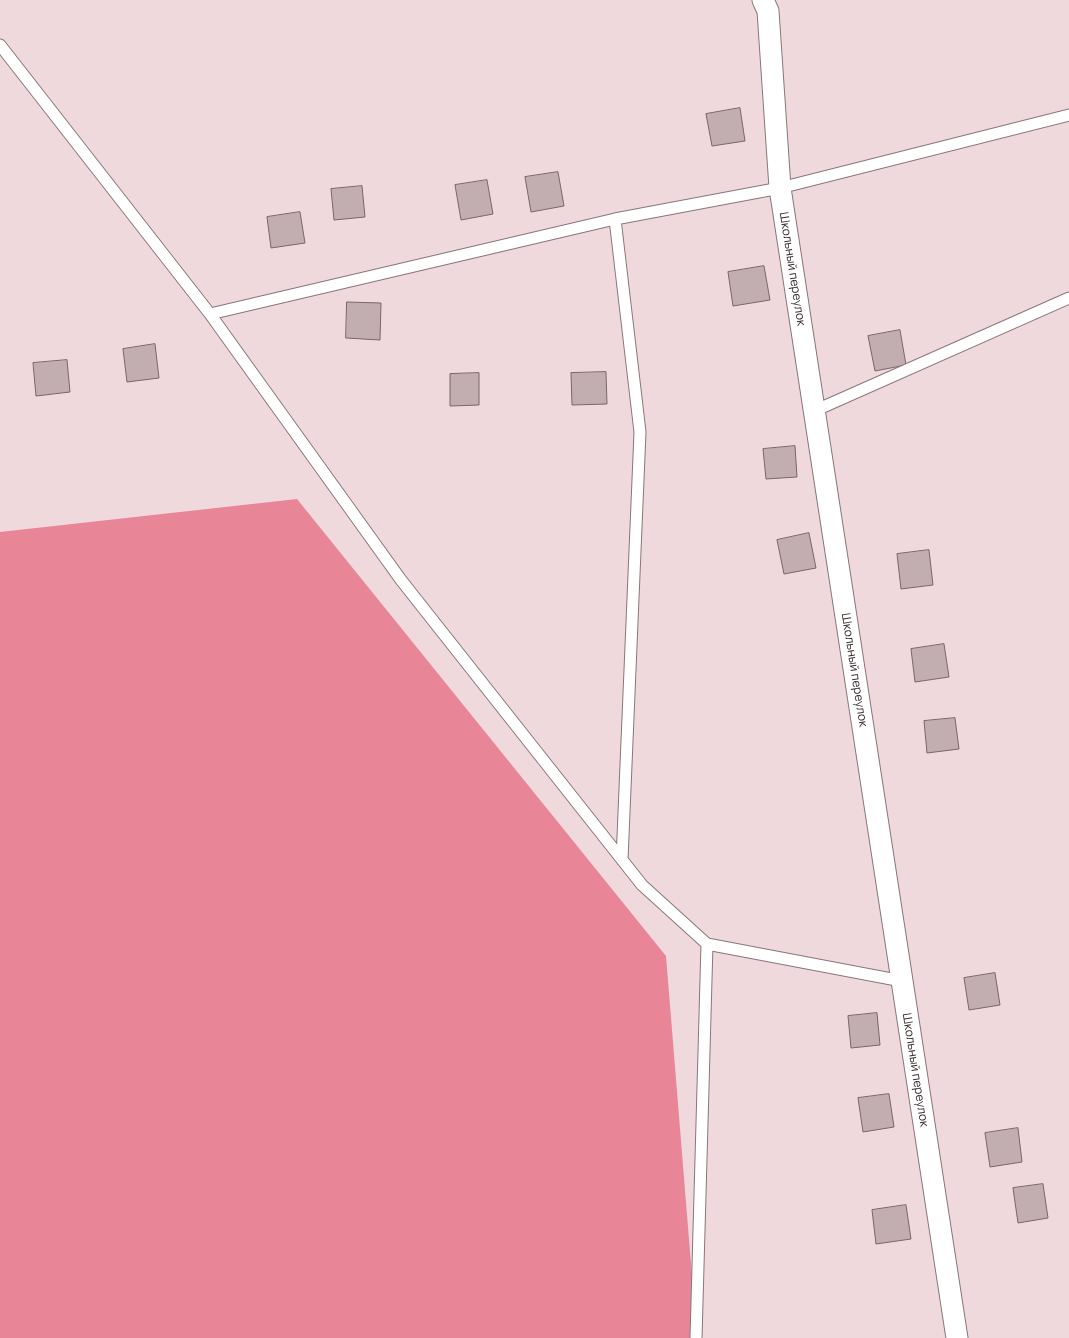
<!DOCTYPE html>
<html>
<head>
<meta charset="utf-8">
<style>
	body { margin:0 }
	canvas { display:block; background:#efd9dc }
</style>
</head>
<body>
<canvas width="1069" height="1338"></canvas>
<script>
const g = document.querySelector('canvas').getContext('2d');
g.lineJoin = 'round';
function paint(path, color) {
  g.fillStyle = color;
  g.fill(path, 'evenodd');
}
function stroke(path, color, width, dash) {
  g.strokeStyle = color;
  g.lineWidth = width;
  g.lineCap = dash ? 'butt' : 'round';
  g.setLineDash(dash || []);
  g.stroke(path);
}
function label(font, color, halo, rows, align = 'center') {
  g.font = font + ' Manrope,sans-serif';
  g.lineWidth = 4;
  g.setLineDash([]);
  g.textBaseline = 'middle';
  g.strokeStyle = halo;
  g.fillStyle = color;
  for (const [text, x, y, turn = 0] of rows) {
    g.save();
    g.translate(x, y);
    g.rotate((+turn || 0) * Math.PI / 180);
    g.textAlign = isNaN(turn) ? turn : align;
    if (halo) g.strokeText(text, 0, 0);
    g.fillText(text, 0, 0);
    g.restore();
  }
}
paint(new Path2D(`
	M297 499 666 956 697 1338H0V532Z`), '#e88697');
const building = new Path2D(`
	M740 108 745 141 712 146 706 114Z
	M558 172 564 206 531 212 525 177Z
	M487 180 493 214 461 220 455 185Z
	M362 186 365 217 334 220 331 189Z
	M300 212 305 243 271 248 267 217Z
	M764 266 770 300 733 306 728 272Z
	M347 302 381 303 380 340 346 338Z
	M900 330 906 365 875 371 868 336Z
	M155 344 159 378 127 382 123 349Z
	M67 360 70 392 36 396 33 363Z
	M606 372 607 404 572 405 571 373Z
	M479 373V405L450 406V374Z
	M795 446 797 477 766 479 763 449Z
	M809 533 816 568 784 574 777 540Z
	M929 550 933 585 901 589 897 554Z
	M944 644 949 677 915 682 911 649Z
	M955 718 959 749 927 753 924 721Z
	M995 973 1000 1005 969 1010 964 978Z
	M877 1013 880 1045 851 1048 848 1016Z
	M889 1094 894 1127 863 1132 858 1098Z
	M1018 1128 1022 1162 990 1167 985 1133Z
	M1043 1184 1048 1218 1018 1223 1013 1188Z
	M906 1205 911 1239 876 1244 872 1210Z`);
paint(building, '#c2adb0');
stroke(building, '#796668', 1);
const lane = new Path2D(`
	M0 45 210 314 401 580 642 885 707 944 696 1338
	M615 219 640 432 622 860
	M210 314 615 219 780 188 1069 115
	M814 411 1069 298
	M707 944 902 981`);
const street = new Path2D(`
	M763 0 768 11 780 188 957 1338`);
stroke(lane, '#897678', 13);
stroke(street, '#897678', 23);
stroke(lane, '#fff', 11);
stroke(street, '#fff', 21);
label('12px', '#322a2b', '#fff', [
	["Школьный переулок",792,269,81],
	["Школьный переулок",854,670,81],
	["Школьный переулок",915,1070,81]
]);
</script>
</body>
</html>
